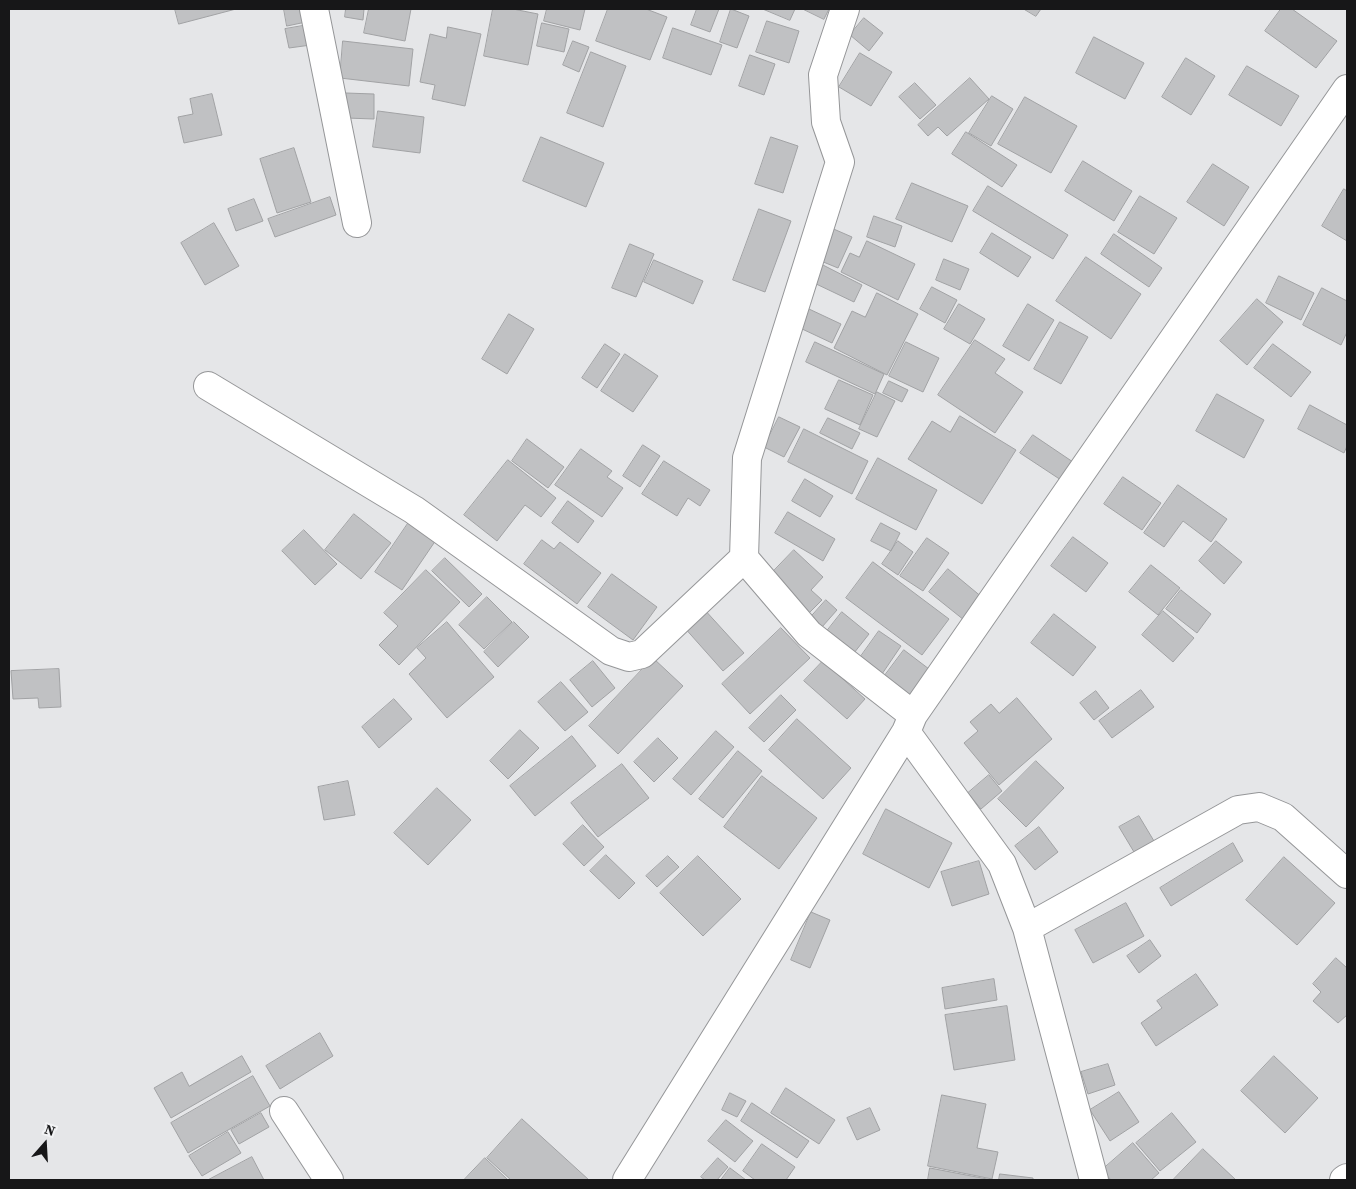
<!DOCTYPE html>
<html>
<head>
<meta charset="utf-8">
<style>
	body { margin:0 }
	#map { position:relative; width:1356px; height:1189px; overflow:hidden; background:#e5e6e8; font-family:"Source Serif 4",serif }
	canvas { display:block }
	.frame { position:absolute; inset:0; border:10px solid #171718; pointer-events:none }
	.north { position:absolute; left:20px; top:1119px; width:50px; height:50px; -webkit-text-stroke:4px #f2f3f5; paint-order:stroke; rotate:19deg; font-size:14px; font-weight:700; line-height:20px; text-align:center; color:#171718 }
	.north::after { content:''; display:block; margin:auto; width:18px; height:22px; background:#171718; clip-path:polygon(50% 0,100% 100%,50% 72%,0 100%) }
</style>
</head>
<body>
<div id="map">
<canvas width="1356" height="1189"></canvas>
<div class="frame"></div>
<div class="north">N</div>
</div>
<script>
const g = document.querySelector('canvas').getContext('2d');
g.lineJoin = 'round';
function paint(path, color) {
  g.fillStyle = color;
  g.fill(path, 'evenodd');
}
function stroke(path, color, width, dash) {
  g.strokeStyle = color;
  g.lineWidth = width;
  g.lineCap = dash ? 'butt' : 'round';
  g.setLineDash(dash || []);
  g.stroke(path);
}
const building = new Path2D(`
	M175 9H236L179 24Z
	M284 9H304L306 22 287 26Z
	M346 9H364L363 20 345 17Z
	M369 9H411L405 41 364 33Z
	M493 9H513L538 14 528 65 484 56Z
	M547 9H585L580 30 544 21Z
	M608 9H646L667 17 650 60 596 41Z
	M697 9H719L710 32 691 25Z
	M731 9 749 16 737 48 720 42Z
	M763 9H795L790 20Z
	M803 9H829L824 19Z
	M1024 9H1041L1036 16Z
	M1281 9H1292L1337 41 1316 68 1265 31Z
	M864 18 883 33 869 51 850 35Z
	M767 21 799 31 789 63 756 52Z
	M542 23 569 29 564 52 537 46Z
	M308 25 311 45 289 48 285 29Z
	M448 27 481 34 465 106 432 99 435 85 420 82 430 34 446 38Z
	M673 28 722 45 711 75 663 58Z
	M1094 37 1144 63 1125 99 1076 73Z
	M343 41 413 49 409 86 340 78Z
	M573 41 589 47 579 72 563 65Z
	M591 52 626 66 603 127 567 113Z
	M860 53 892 72 871 106 839 87Z
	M750 55 775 64 764 95 739 86Z
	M1186 58 1215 76 1191 115 1162 97Z
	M1247 66 1299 96 1281 126 1229 95Z
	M970 78 989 99 947 136 938 127 928 136 918 125Z
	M915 83 936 105 920 119 899 97Z
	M346 93 374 94V119L346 118Z
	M212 94 222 135 184 143 178 117 193 114 190 99Z
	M992 96 1013 109 991 146 969 133Z
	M1025 97 1077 126 1051 173 998 144Z
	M378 111 424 117 420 153 373 147Z
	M966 132 1017 165 1002 187 952 154Z
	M541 137 604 163 586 207 523 181Z
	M771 137 798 146 783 193 755 184Z
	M294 148 311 202 277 213 260 159Z
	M1083 161 1132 191 1114 221 1065 191Z
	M1213 164 1249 187 1224 226 1187 202Z
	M912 183 968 206 952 242 896 219Z
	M988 186 1068 235 1053 259 973 211Z
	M1344 189 1347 191V241L1322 226Z
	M1140 196 1177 218 1154 254 1118 232Z
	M330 197 336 215 275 237 268 219Z
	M254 199 263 221 236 231 228 209Z
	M759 209 791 221 765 292 733 280Z
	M874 216 902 226 895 247 867 237Z
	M214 223 239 266 205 285 181 243Z
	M829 227 852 237 838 268 816 259Z
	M992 233 1031 257 1018 277 980 253Z
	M1114 234 1162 268 1149 287 1101 254Z
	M867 241 915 264 898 300 841 272 850 253 859 257Z
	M630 244 654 254 636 297 612 288Z
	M1086 257 1141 294 1111 339 1056 301Z
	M944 259 969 269 960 290 936 280Z
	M654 260 703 281 693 304 644 282Z
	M821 264 862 285 854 302 812 282Z
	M1279 276 1314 293 1301 320 1266 303Z
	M932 287 957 300 945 323 920 309Z
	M1322 288 1347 301V332L1341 345 1303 325Z
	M877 293 918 314 887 375 834 348 852 311 865 317Z
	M1257 299 1283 322 1247 365 1220 341Z
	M959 304 985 319 970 344 944 329Z
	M1028 304 1054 320 1029 361 1003 346Z
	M809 309 841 324 832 343 800 328Z
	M509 314 534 329 507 374 482 359Z
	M1060 322 1088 337 1061 384 1034 369Z
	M975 340 1005 359 995 373 1023 392 995 433 938 395Z
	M815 342 884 374 875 394 806 362Z
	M906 342 939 358 923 392 889 376Z
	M605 344 620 354 597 388 582 378Z
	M1273 344 1311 372 1291 397 1254 368Z
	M625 354 658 376 633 412 601 391Z
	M839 380 873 395 860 425 825 409Z
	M889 381 908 390 902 402 883 393Z
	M877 392 895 401 877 437 859 429Z
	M1217 394 1264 420 1244 458 1196 431Z
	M1310 405 1347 425V446L1344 453 1298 429Z
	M960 416 1016 450 982 504 908 459 932 421 950 432Z
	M779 417 800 427 784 457 764 447Z
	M828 418 860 433 852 449 820 433Z
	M804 429 868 461 852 494 788 462Z
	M1033 435 1073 462 1061 480 1020 453Z
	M527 439 564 467 548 488 512 461Z
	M643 445 660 456 640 487 623 476Z
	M581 449 612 471 607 477 623 488 602 517 555 485Z
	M878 458 937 490 916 530 856 499Z
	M508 460 556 498 541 517 525 505 497 541 464 515Z
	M664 461 710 490 700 506 688 498 677 516 642 494Z
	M1123 477 1161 503 1142 530 1104 504Z
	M805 479 833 496 820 517 792 501Z
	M1178 485 1227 519 1211 542 1183 521 1164 547 1144 533Z
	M568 501 594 521 578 543 552 523Z
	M788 512 835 539 823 561 775 533Z
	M354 514 391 543 361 579 325 550Z
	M409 522 436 540 402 590 375 572Z
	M881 523 900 533 891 551 871 541Z
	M304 530 337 564 315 585 282 551Z
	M1073 537 1108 563 1086 592 1051 566Z
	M927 538 949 553 923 591 900 576Z
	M542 540 554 549 560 542 601 573 577 604 524 564Z
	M898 541 913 552 898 575 882 564Z
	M1216 541 1242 562 1224 584 1199 561Z
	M794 550 823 577 811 590 822 600 807 615 768 577Z
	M445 558 482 594 469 607 432 571Z
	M873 562 949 619 922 655 846 598Z
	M1151 565 1180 588 1158 615 1129 592Z
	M948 569 983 598 964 620 929 592Z
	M426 570 460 602 399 665 379 645 398 626 384 613Z
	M612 574 657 607 633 640 588 607Z
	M1181 590 1211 614 1197 633 1166 609Z
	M487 597 512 622 484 649 459 625Z
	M826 600 837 610 822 627 810 618Z
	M703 608 744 653 723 671 683 626Z
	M1163 611 1194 638 1173 662 1142 635Z
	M842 612 869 634 854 653 827 631Z
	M1054 614 1096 647 1073 676 1031 643Z
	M447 622 494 677 447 718 409 674 426 658 417 648Z
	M514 622 529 637 498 667 484 652Z
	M781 628 810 658 750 714 722 684Z
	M879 631 901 646 882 674 859 659Z
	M904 650 929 669 909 696 883 678Z
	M653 658 683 686 618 754 589 726Z
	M593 661 615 688 592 707 570 680Z
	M823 661 865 699 847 719 804 681Z
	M59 669 61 707 39 708 38 698 13 699 11 671Z
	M561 682 588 712 565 731 538 702Z
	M1141 690 1154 707 1112 738 1099 721Z
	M1096 691 1109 708 1094 720 1080 703Z
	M781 695 796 710 764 742 749 728Z
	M1017 698 1052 739 999 785 964 743 978 731 970 722 991 704 999 713Z
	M394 699 412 719 379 748 362 727Z
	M797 719 851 768 823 799 769 750Z
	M520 730 539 748 508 779 490 761Z
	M716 731 734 747 691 795 673 779Z
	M572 736 596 766 535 816 510 786Z
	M658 738 678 758 654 782 634 762Z
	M738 751 762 771 723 818 699 799Z
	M1036 761 1064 788 1026 827 998 799Z
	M622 764 649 798 598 837 571 803Z
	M989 775 1002 791 981 809 968 793Z
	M762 776 817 818 779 869 724 827Z
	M348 781 355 815 324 820 318 787Z
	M437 788 471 820 428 865 394 833Z
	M886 809 952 843 929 888 863 854Z
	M1139 816 1157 846 1137 857 1119 827Z
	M583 825 604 847 584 866 563 844Z
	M1039 827 1058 852 1035 870 1015 846Z
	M1233 843 1243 861 1171 906 1160 888Z
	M606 855 635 883 619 899 590 871Z
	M668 856 679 867 657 887 646 876Z
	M698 856 741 899 703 936 660 893Z
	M1284 857 1335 903 1297 945 1246 900Z
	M979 861 989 894 952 906 941 872Z
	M1126 903 1144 936 1093 963 1075 930Z
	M811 912 830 920 810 968 791 960Z
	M1150 940 1161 956 1139 973 1127 956Z
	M1336 958 1347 968V1015L1338 1023 1313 1001 1321 992 1313 984Z
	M1196 974 1218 1005 1156 1046 1141 1023 1162 1008 1157 1001Z
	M994 979 997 1000 945 1009 942 988Z
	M1007 1006 1015 1060 954 1070 945 1015Z
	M320 1033 333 1056 280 1089 266 1066Z
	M242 1056 251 1072 171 1118 154 1088 182 1072 189 1086Z
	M1274 1056 1318 1098 1285 1133 1241 1091Z
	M1108 1064 1115 1085 1088 1094 1081 1072Z
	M253 1076 270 1106 188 1153 171 1123Z
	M786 1088 835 1120 819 1144 771 1113Z
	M1119 1092 1139 1122 1110 1141 1090 1110Z
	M730 1093 746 1101 737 1117 722 1110Z
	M942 1095 986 1104 977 1148 998 1152 992 1179 928 1166Z
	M752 1103 809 1141 797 1158 741 1121Z
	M870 1108 880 1130 857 1140 847 1118Z
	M261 1113 269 1127 239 1144 231 1130Z
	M1172 1113 1196 1142 1160 1171 1136 1143Z
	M522 1119 589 1180H511L487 1158Z
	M726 1120 753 1141 735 1162 708 1141Z
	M228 1132 241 1153 202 1176 189 1156Z
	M1133 1143 1159 1173 1151 1180H1111L1102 1170Z
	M762 1144 795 1167 786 1180H755L743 1171Z
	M1203 1149 1236 1180H1173Z
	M252 1157 264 1180H208Z
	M485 1158 508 1180H464Z
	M718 1158 728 1167 717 1180H705L701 1177Z
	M730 1168 746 1180H721Z
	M930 1168 992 1180H928Z
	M1000 1174 1033 1178V1180H999Z`);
paint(building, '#c0c1c3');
stroke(building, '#a1a2a4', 1);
const minor = new Path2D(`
	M314 9 357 223
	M845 9 823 75 826 122 840 162 747 458 744 558 809 634 913 715
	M208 386 414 510 611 651 629 657 642 654 744 558
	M906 732 1002 864 1027 928 1094 1180
	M1027 928 1238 810 1259 807 1283 817 1347 874
	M284 1111 329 1180
	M627 1180 906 732 913 715 1347 89
	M1344 1180 1347 1178`);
stroke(minor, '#959698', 30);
stroke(minor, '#fff', 28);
</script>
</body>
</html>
